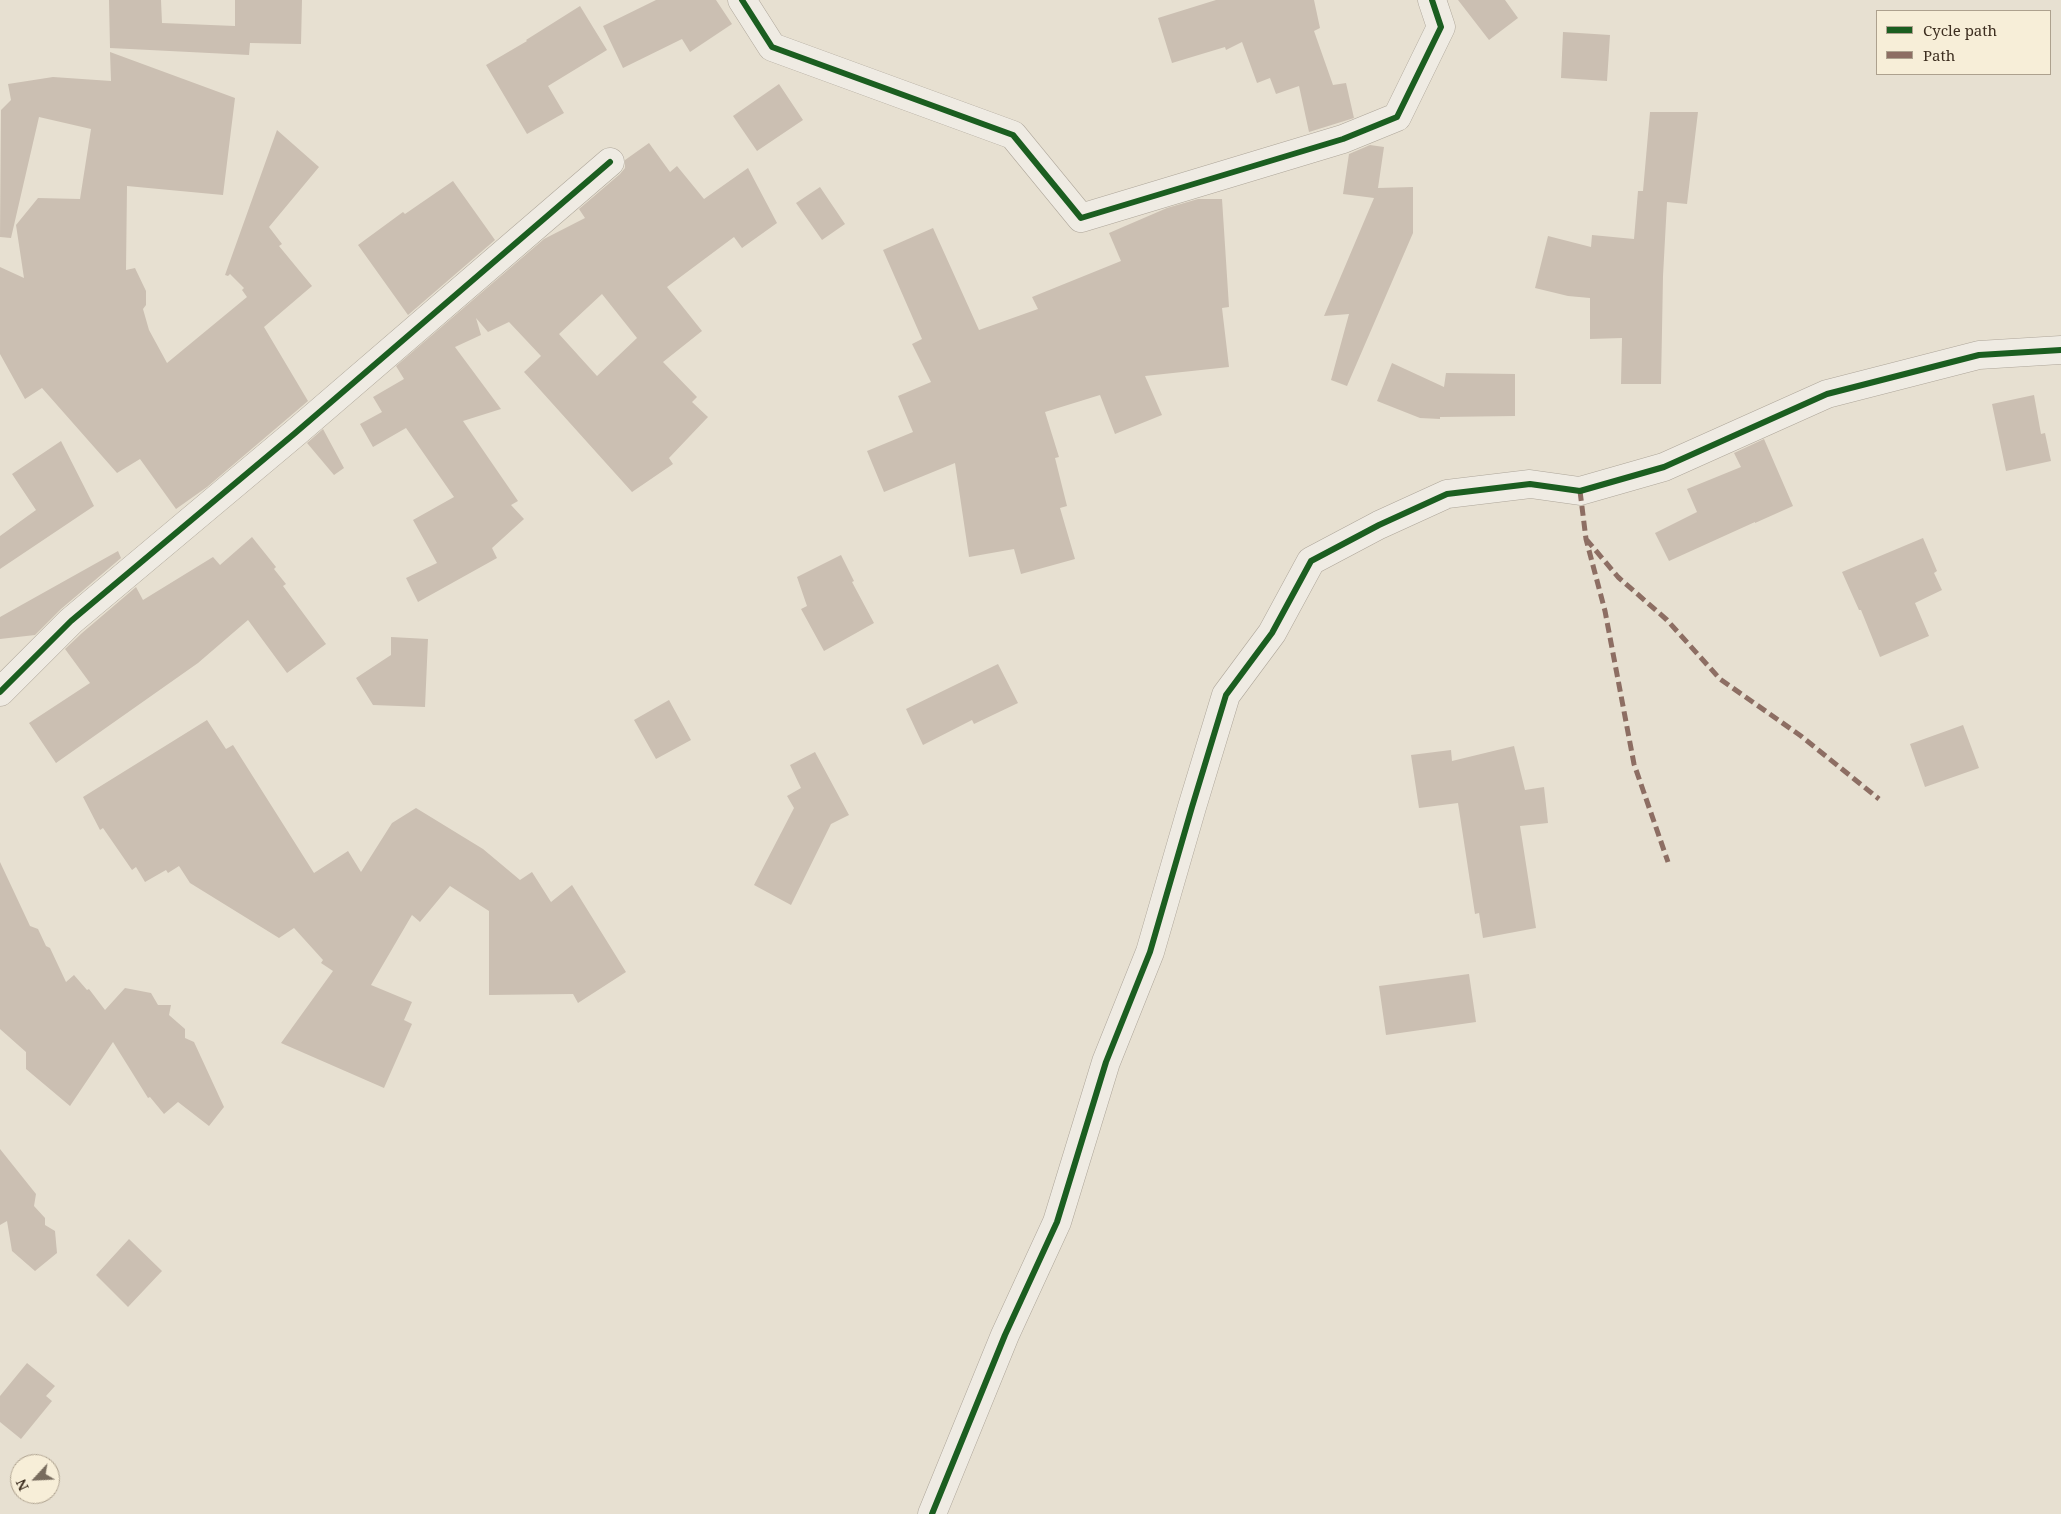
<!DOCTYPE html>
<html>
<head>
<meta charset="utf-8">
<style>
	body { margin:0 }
	#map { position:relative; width:2061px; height:1514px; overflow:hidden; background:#e7e0d1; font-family:"Noto Serif",serif }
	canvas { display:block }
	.legend { position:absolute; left:1876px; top:10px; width:175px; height:65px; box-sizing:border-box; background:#f7eed8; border:1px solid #ada18e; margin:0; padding:6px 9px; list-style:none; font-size:15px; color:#3d2e20 }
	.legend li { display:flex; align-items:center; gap:10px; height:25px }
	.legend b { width:25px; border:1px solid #ada18e }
	.north { position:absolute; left:10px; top:1454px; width:50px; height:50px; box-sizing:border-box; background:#f7eed8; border:1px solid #ada18e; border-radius:50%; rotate:245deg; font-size:14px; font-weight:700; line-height:20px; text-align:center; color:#3d2e20 }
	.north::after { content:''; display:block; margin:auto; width:18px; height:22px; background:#786c5e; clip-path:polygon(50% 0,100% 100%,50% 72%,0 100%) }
</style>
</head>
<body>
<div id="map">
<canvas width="2061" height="1514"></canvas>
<ul class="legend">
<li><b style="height:6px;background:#1b5e20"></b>Cycle path</li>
<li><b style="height:6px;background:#8d6e63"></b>Path</li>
</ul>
<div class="north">N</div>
</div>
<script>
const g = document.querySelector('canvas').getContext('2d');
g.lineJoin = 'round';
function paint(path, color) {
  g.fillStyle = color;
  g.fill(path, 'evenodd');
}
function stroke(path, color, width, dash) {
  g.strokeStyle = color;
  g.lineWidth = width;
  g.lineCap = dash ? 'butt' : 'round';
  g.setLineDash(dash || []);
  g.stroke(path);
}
paint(new Path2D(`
	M109 0H161L162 23 235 26V0H302L301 44 250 43 249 55 110 48Z
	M656 0H716L732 24 690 52 682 39 623 68 603 26Z
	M1216 0H1314L1320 28 1314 31 1333 85 1346 83 1354 118 1309 132 1299 86 1276 94 1270 78 1257 83 1242 42 1226 50 1225 47 1172 63 1158 18Z
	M1458 0H1505L1518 18 1489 40Z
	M580 6 607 50 548 86 564 113 527 134 486 65 527 41 526 40Z
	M1563 32 1610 35 1607 81 1561 78Z
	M110 52 235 98 223 195 127 186 126 270 135 268 146 291V305L143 309 149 330 167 363 247 297 242 290 244 288 230 274 228 276 225 275 277 130 319 167 269 227 282 244 279 246 312 286 264 327 308 401 207 487 176 509 140 459 117 473 42 388 25 399 0 354V267L24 278 16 225 38 198 80 199 91 129 39 117 11 238 0 237 1 110 11 100 8 84 53 77 111 81Z
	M779 84 803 120 757 151 733 116Z
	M1650 112H1698L1687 204 1667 202 1663 276 1661 384H1621L1622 338 1590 339V298L1568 296 1535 288 1548 236 1591 247 1592 235 1634 239 1638 191H1643Z
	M649 143 670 172 677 166 704 199 748 168 777 223 742 248 734 237 667 287 702 331 663 362 697 397 692 402 708 417 669 458 673 464 632 492 524 372 541 356 509 322 488 332 476 318 481 335 455 347 501 409 463 421 518 501 511 505 524 519 492 548 497 558 418 602 406 578 437 563 413 520 454 497 406 428 373 447 360 424 382 412 373 397 404 379 396 366 544 239 585 218 579 209 620 174 625 168V160ZM602 294 637 338 597 376 559 334Z
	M1370 145 1384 147 1378 188 1413 187V233L1347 386 1331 380 1349 314 1324 316 1374 198 1343 194 1349 154Z
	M453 181 495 240 408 315 358 245 403 212 405 214Z
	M820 187 845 224 822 240 796 203Z
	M1198 199H1222L1229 307 1222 308 1229 367 1145 376 1162 415 1115 434 1100 395 1045 412 1059 457 1055 458 1067 506 1060 508 1075 559 1021 574 1014 549 969 557 955 463 884 492 867 451 913 432 898 396 931 382 912 344 922 339 883 250 933 228 979 330 1038 309 1032 297 1121 261 1109 233 1167 208Z
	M1392 363 1444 387 1446 373 1515 374V416L1440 417V419L1420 418 1377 401Z
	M2034 395 2041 434 2045 433 2051 461 2006 471 1992 404Z
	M323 429 344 468 334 475 307 443Z
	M1764 439 1793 506 1755 523V522L1669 561 1655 533 1697 512 1687 489 1741 467 1734 453Z
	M61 441 94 506 0 569V536L36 510 12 474Z
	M252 537 276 567 274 569 286 584 283 586 326 644 287 673 248 620 198 663 56 763 29 723 90 683 65 649 82 633 136 587 143 600 213 557 220 565Z
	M1923 538 1937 571 1934 573 1942 590 1915 603 1929 636 1880 657 1861 610H1859L1842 572Z
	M118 551 121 558 61 609 35 635 0 639V617Z
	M841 555 854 581 852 582 874 623 824 651 801 609 807 606 797 577Z
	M391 637 428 639 425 707 373 705 356 678 391 655Z
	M998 664 1018 703 974 724 972 720 923 745 906 709Z
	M669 700 691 740 656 759 634 720Z
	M207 720 226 749 233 745 314 873 348 851 361 872 392 823 416 808 483 849 520 880 532 872 551 902 572 885 626 972 578 1003 573 994 489 995V911L450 886 420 922 412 915 371 985 412 1002 404 1020 412 1024 384 1088 281 1043 333 971 321 963 323 960 294 928 279 938 190 883 179 866 168 873 166 870 145 882 136 867 132 870 103 828 100 830 83 797Z
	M1963 725 1979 768 1925 787 1910 744Z
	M1514 746 1525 790 1544 787 1548 823 1520 826 1536 928 1483 938 1479 913 1475 914 1458 803 1419 808 1411 755 1451 750 1452 761Z
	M815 752 849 815 831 824 791 905 754 885 794 808 787 796 801 788 790 765Z
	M0 862 30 926 38 929 46 946 50 948 66 982 74 975 87 990 89 989 105 1010 125 988 151 993 158 1005H171L169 1015 185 1029V1038L194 1042 224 1107 209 1126 178 1102 164 1114 150 1097 148 1098 113 1042 70 1106 26 1069V1052L0 1029Z
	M1469 974 1476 1022 1386 1035 1379 986Z
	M0 1149 36 1194 34 1206 45 1218V1225L55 1231 57 1253 35 1271 12 1251 7 1221 0 1225Z
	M129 1239 162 1271 128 1307 96 1275Z
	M27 1363 55 1386 46 1396 52 1401 21 1439 0 1422V1396Z`), '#cbbfb2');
const street = new Path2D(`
	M742 0 772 47 1013 135 1081 218 1343 139 1397 117 1441 27 1432 0
	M0 692 71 621 294 434 610 162
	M932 1514 1005 1335 1057 1222 1106 1062 1150 952 1192 807 1226 695 1272 633 1311 561 1379 525 1447 494 1530 484 1580 491 1664 467 1827 394 1979 355 2061 350`);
stroke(street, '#ada599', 29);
stroke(street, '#efebe3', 28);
stroke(new Path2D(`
	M1580 491 1586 539 1605 611 1634 764 1668 862
	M1586 539 1618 577 1667 620 1720 679 1801 736 1879 799`), '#8d6e63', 5, [10, 5]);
stroke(new Path2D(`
	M742 0 772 47 1013 135 1081 218 1343 139 1397 117 1441 27 1432 0
	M0 692 71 621 294 434 610 162
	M932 1514 1005 1335 1057 1222 1106 1062 1150 952 1192 807 1226 695 1272 633 1311 561 1379 525 1447 494 1530 484 1580 491 1664 467 1827 394 1979 355 2061 350`), '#1b5e20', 6);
</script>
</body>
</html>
